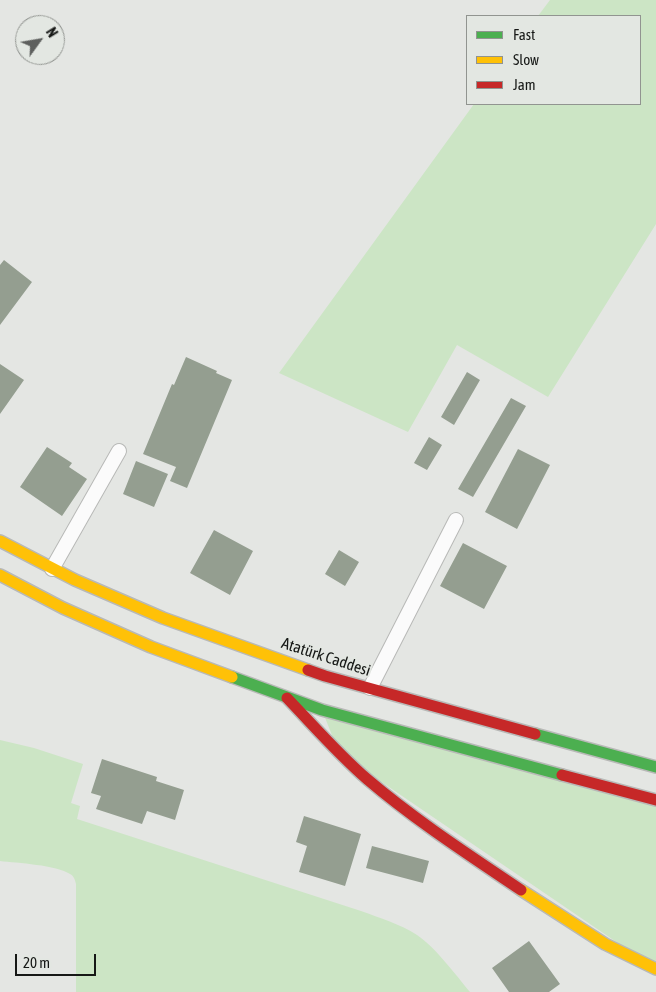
<!DOCTYPE html>
<html>
<head>
<meta charset="utf-8">
<style>
	body { margin:0 }
	#map { position:relative; width:656px; height:992px; overflow:hidden; background:#e4e6e3; font-family:"Asap Condensed",sans-serif }
	canvas { display:block }
	.legend { position:absolute; left:466px; top:15px; width:175px; height:90px; box-sizing:border-box; background:#e3e7e2; border:1px solid #919490; margin:0; padding:6px 9px; list-style:none; font-size:15px; color:#161816 }
	.legend li { display:flex; align-items:center; gap:10px; height:25px }
	.legend b { width:25px; border:1px solid #919490 }
	.north { position:absolute; left:15px; top:15px; width:50px; height:50px; box-sizing:border-box; background:#e3e7e2; border:1px solid #919490; border-radius:50%; rotate:58deg; font-size:14px; font-weight:700; line-height:20px; text-align:center; color:#161816 }
	.north::after { content:''; display:block; margin:auto; width:18px; height:22px; background:#5e605e; clip-path:polygon(50% 0,100% 100%,50% 72%,0 100%) }
	.scale { position:absolute; left:15px; top:954px; width:81px; height:22px; box-sizing:border-box; border:2px solid #161816; border-top:0; padding-left:6px; font-size:15px; line-height:18px; white-space:nowrap; color:#161816; -webkit-text-stroke:4px #e3e7e2; paint-order:stroke }
</style>
</head>
<body>
<div id="map">
<canvas width="656" height="992"></canvas>
<ul class="legend">
<li><b style="height:6px;background:#4caf50"></b>Fast</li>
<li><b style="height:6px;background:#ffc107"></b>Slow</li>
<li><b style="height:6px;background:#c62828"></b>Jam</li>
</ul>
<div class="north">N</div>
<div class="scale">20 m</div>
</div>
<script>
const g = document.querySelector('canvas').getContext('2d');
g.lineJoin = 'round';
function paint(path, color) {
  g.fillStyle = color;
  g.fill(path, 'evenodd');
}
function stroke(path, color, width, dash) {
  g.strokeStyle = color;
  g.lineWidth = width;
  g.lineCap = dash ? 'butt' : 'round';
  g.setLineDash(dash || []);
  g.stroke(path);
}
function label(font, color, halo, rows, align = 'center') {
  g.font = font + ' "Asap Condensed",sans-serif';
  g.lineWidth = 4;
  g.setLineDash([]);
  g.textBaseline = 'middle';
  g.strokeStyle = halo;
  g.fillStyle = color;
  for (const [text, x, y, turn = 0] of rows) {
    g.save();
    g.translate(x, y);
    g.rotate((+turn || 0) * Math.PI / 180);
    g.textAlign = isNaN(turn) ? turn : align;
    if (halo) g.strokeText(text, 0, 0);
    g.fillText(text, 0, 0);
    g.restore();
  }
}
paint(new Path2D(`
	M550 0H656V224L548 397 457 345 408 432 279 373 474 104H640V16H538Z
	M322 710 656 800V969L339 753Z
	M0 740 34 748 83 764 71 803 80 806 77 819 361 911C380 918 400 924 417 935 435 947 456 975 470 992H76V884C75 880 74 876 70 874 57 865 17 863 0 861Z`), '#cce5c5');
paint(new Path2D(`
	M4 260 32 282 0 325V265Z
	M186 357 217 371 216 373 232 380 187 488 170 481 176 467 143 454 172 384 174 385Z
	M0 364 24 380 0 414Z
	M467 372 480 380 454 425 441 417Z
	M511 398 526 406 473 497 458 489Z
	M429 437 442 445 427 470 414 463Z
	M47 447 72 463 69 467 87 479 62 516 20 487Z
	M518 449 550 465 517 529 485 512Z
	M136 461 168 474 154 507 123 494Z
	M214 530 253 551 230 595 190 573Z
	M463 543 507 566 484 609 440 586Z
	M339 550 359 562 345 586 325 574Z
	M102 759 157 777 156 781 184 790 175 820 147 811 142 824 96 809 101 796 91 793Z
	M304 816 361 834 345 886 299 872 307 846 296 842Z
	M372 846 429 861 423 883 366 868Z
	M529 941 560 984 549 992H509L492 968Z`), '#949e90');
const lane = new Path2D(`
	M52 569 119 451
	M370 688 456 520`);
const fast = new Path2D(`
	M232 677 322 710 562 775
	M535 734 656 767`);
const slow = new Path2D(`
	M0 541 75 580 163 618 308 670
	M0 575 63 608 151 647 232 677
	M521 890 605 944 656 969`);
const jam = new Path2D(`
	M308 670 325 676 535 734
	M287 698C313 725 338 754 367 779 415 820 469 855 521 890
	M562 775 656 800`);
stroke(lane, '#b8b9b7', 16);
stroke(fast, '#b8b9b7', 14);
stroke(slow, '#b8b9b7', 14);
stroke(jam, '#b8b9b7', 14);
stroke(lane, '#fbfbfb', 14);
stroke(fast, '#4caf50', 11);
stroke(slow, '#ffc107', 11);
stroke(jam, '#c62828', 11);
label('16px', '#161816', '#e3e7e2', [
	["Atatürk Caddesi",326,657,18]
]);
</script>
</body>
</html>
